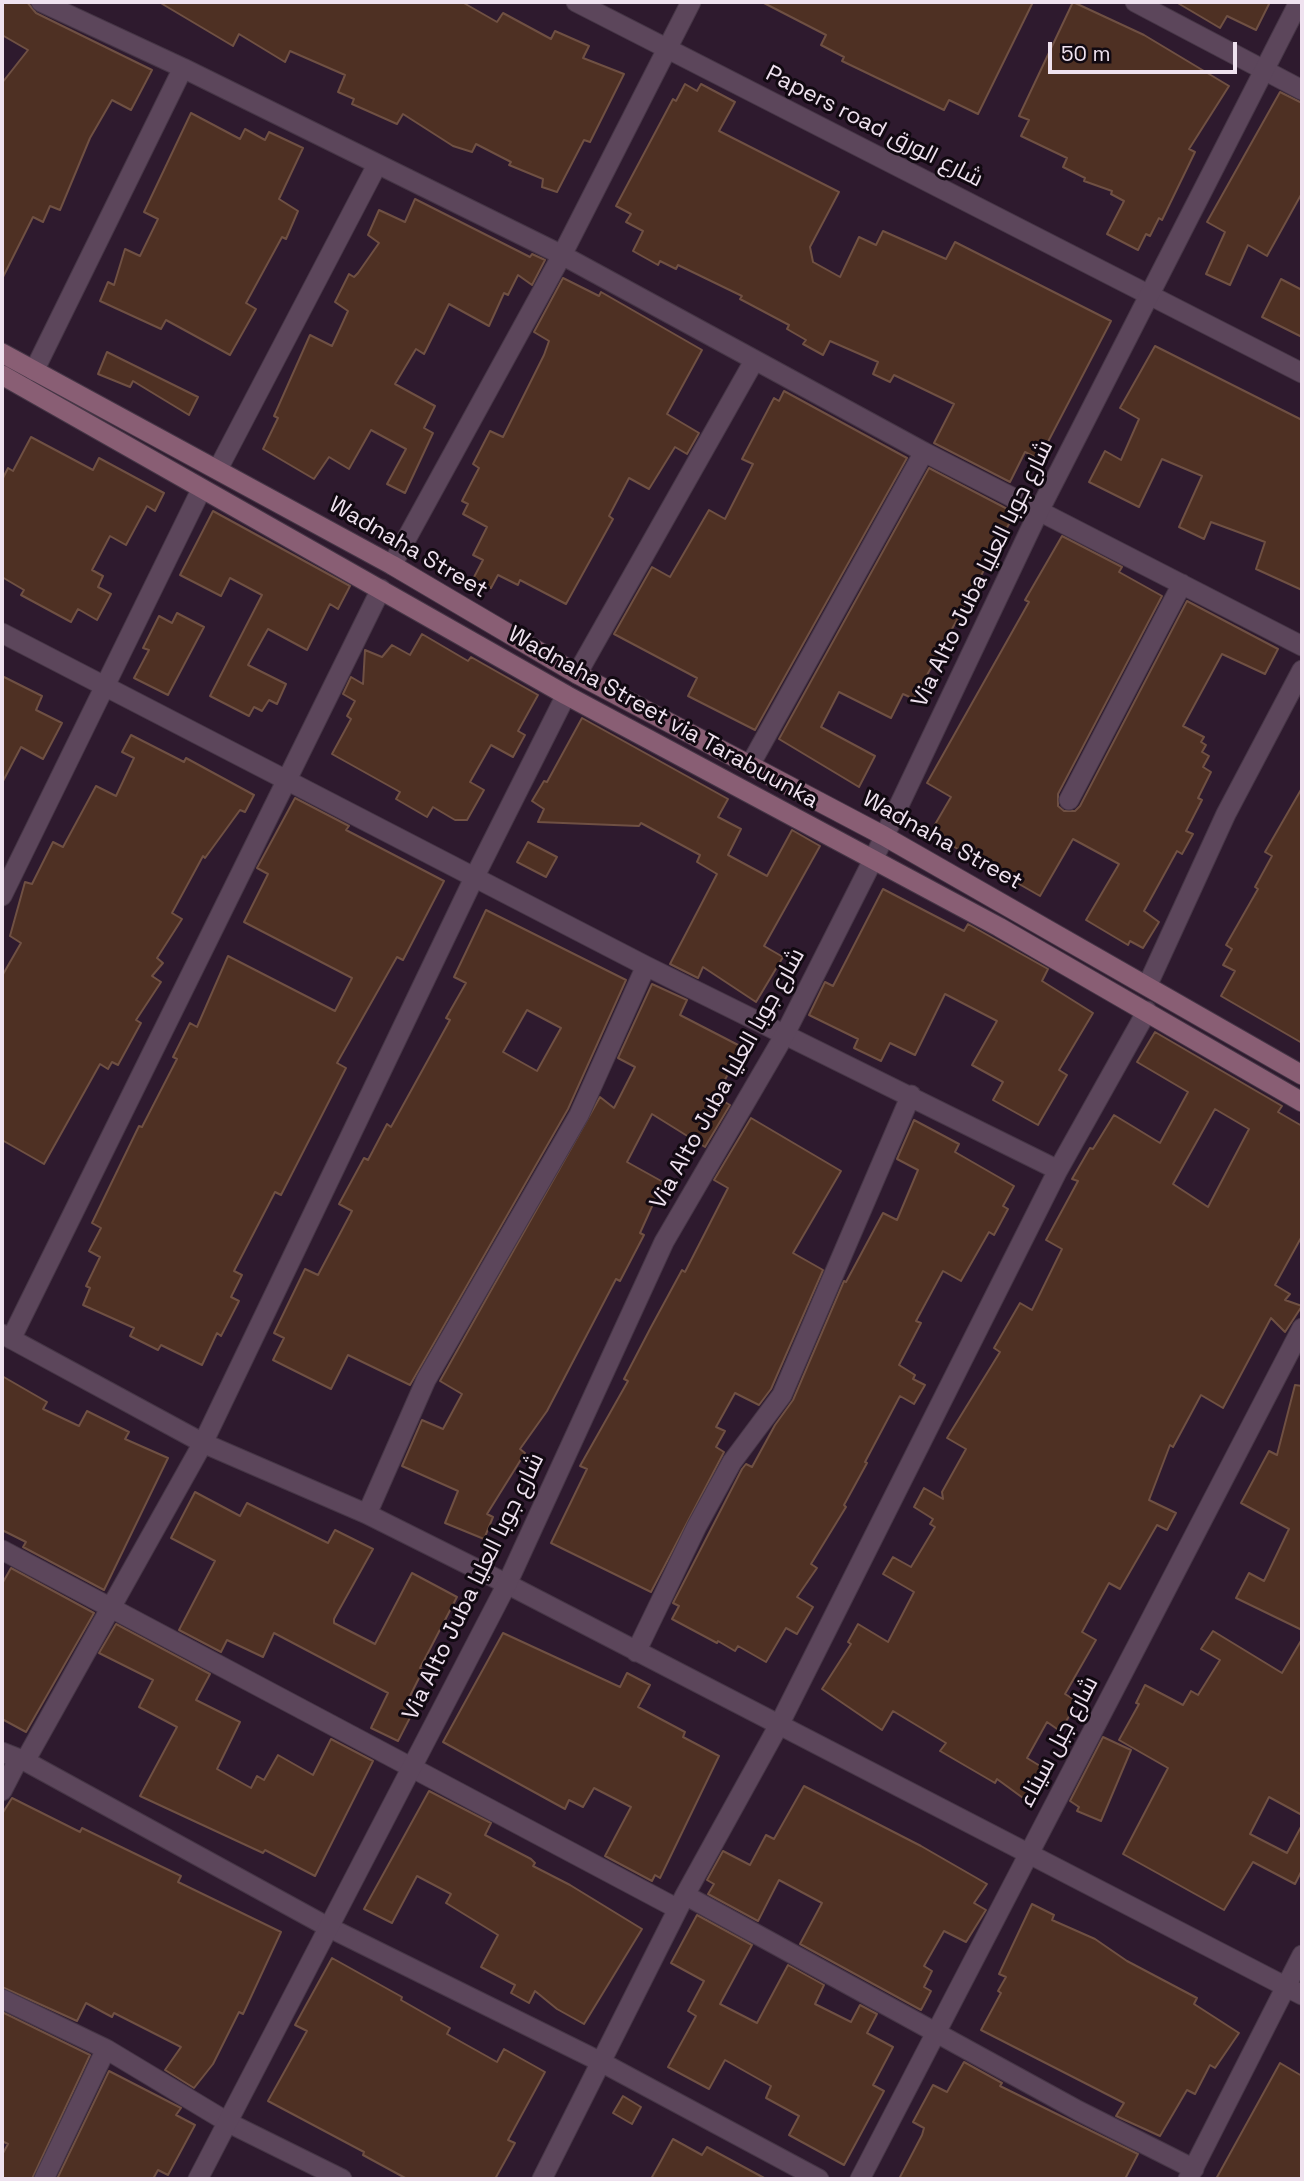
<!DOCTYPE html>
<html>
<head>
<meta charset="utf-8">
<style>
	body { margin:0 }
	#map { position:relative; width:1304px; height:2181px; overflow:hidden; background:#2e1a2e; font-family:"Space Grotesk",sans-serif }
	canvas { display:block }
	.frame { position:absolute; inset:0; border:4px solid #efe2ef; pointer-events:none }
	.scale { position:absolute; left:1048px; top:42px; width:189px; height:32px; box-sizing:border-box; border:4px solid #efe2ef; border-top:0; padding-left:9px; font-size:21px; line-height:24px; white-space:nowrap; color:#efe2ef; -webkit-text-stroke:5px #110911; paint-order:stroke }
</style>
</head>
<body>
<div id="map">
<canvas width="1304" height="2181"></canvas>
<div class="frame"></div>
<div class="scale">50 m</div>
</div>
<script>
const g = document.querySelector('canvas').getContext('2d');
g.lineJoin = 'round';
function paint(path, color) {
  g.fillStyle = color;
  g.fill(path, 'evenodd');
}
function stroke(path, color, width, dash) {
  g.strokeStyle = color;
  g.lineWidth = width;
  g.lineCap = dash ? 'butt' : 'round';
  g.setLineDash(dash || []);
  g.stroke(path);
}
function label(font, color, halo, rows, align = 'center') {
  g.font = font + ' "Space Grotesk",Cairo,sans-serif';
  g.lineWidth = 6;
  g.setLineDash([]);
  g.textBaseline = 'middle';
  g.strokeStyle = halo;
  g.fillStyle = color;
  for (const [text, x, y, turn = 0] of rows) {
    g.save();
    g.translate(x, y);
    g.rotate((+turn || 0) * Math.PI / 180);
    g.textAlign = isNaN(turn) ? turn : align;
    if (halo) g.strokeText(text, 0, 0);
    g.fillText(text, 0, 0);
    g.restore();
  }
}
const building = new Path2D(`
	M2 2H27L36 13 152 70 131 110 112 100 90 138 60 210 50 206 43 222 33 217 2 279V83L28 50 2 35Z
	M159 2H462L497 22 503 13 551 39 555 31 589 46 583 58 624 74 590 142 584 140 557 192 542 187 543 179 509 165 511 162 476 144 472 152 453 146 403 114 397 124 352 104 354 99 338 92 345 75 290 51 285 62 239 34 233 46Z
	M762 2H1033L978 114 949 100 944 110 842 61 844 57 821 45 826 35Z
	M1073 2 1144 35 1229 86 1189 149 1195 152 1162 220 1159 218 1150 236 1146 234 1138 250 1107 234 1124 201 1111 194 1112 191 1084 181 1085 178 1063 167 1067 158 1021 136 1029 120 1019 116Z
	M1176 2H1270L1256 30 1227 16 1220 28Z
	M685 84 697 91 701 84 735 102 719 131 839 192 810 247 813 262 840 277 859 237 876 245 883 231 946 259 955 242 1111 321 1039 459 1025 452 1010 482 934 443 954 404 894 375 890 382 873 374 878 362 830 341 823 355 803 344 806 340 787 329 789 325 740 299 742 296 678 265 676 269 660 261 658 265 633 251 643 231 626 222 631 214 616 206 673 99 676 101Z
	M1280 92 1302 103V193L1267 256 1248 245 1230 285 1206 274 1225 232 1207 222Z
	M191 113 240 139 245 129 265 140 269 132 303 148 279 199 298 211 286 239 282 237 246 303 256 309 230 355 166 320 161 329 100 301 108 282 114 285 125 249 140 256 158 219 144 212Z
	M415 199 530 257 532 254 545 260 532 285 518 275 508 295 504 293 489 326 449 304 424 354 416 349 395 384 435 406 424 428 433 433 405 493 387 484 406 449 371 430 349 469 329 457 314 479 263 449 278 418 274 416 310 335 332 346 348 311 335 302 349 274 354 277 358 273 379 243 368 235 379 210 405 222Z
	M563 278 599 296 601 292 702 350 667 414 699 433 687 454 675 447 649 489 629 478 609 516 613 519 566 604 520 580 518 585 498 575 491 588 473 579 483 560 473 555 487 527 463 514 468 504 462 501 479 468 473 464 490 431 503 437 544 355 549 341 534 332Z
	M1281 279 1302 290V337L1262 317Z
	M1155 346 1302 420V590L1256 569 1265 542 1211 522 1204 539 1179 527 1202 476 1162 459 1139 507 1089 482 1105 451 1121 460 1139 419 1120 408Z
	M107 352 198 397 189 415 133 381 130 387 98 374Z
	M784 391 907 458 755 730 688 696 697 678 614 634 652 567 670 577 709 510 725 519 753 464 742 459 774 398 779 401Z
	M31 437 93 470 99 458 164 493 155 511 147 506 126 545 110 536 92 570 103 576 98 587 111 594 97 620 78 609 71 622 21 595 24 590 2 577V480L8 468 13 471Z
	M929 468 1015 513 914 699 903 694 891 718 839 692 821 727 875 756 859 787 779 739Z
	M213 511 350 586 338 609 330 604 307 650 268 629 248 665 286 684 277 704 269 700 262 711 254 707 249 716 210 696 262 595 230 578 221 596 180 575Z
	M1062 536 1122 567 1119 572 1162 596 1058 794V806L1064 811H1075L1080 806 1187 601 1278 649 1265 674 1222 654 1183 726 1204 737 1201 742 1206 745 1202 752 1209 756 1203 767 1211 772 1198 798 1202 800 1186 831 1193 834 1182 854 1177 851 1144 911 1159 922 1143 948 1130 941 1128 945 1086 920 1119 864 1073 839 1040 896 930 833 951 797 927 783 1029 602 1025 600Z
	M177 613 204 627 168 695 134 678 149 650 143 648 159 616 172 623Z
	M422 634 468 661 471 657 538 695 518 731 525 735 513 757 491 745 470 782 484 790 467 820H455L433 807 427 817 396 799 400 792 332 754 351 719 347 716 355 701 343 694 351 677 363 684 365 650 382 657 392 645 410 655Z
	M2 676 42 696 36 710 62 723 43 759 21 747 2 783Z
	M582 718 728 799 718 817 741 829 728 855 767 876 792 830 820 846 764 946 783 957 756 1002 703 967 698 978 670 964 717 874 697 862 700 855 641 823 639 826 538 822 544 809 532 801 544 781 547 782Z
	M131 735 184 762 186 758 254 795 245 812 240 810 205 858 203 856 172 913 182 919 157 958 163 963 152 976 161 982 136 1020 141 1023 118 1065 112 1062 108 1069 100 1064 44 1164 2 1140V976L21 943 10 936 25 882 32 884 53 842 63 847 96 786 116 796 134 758 122 752Z
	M1302 788V1043L1221 996 1235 971 1223 965 1232 949 1226 945 1258 889 1255 887 1272 856 1265 852Z
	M295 798 349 826 346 830 444 881 403 960 397 957 337 1063 346 1068 281 1195 275 1192 234 1271 242 1275 231 1297 239 1301 221 1336 217 1333 202 1365 161 1345 158 1350 130 1336 134 1328 83 1305 90 1288 86 1286 100 1257 89 1251 101 1228 92 1223 139 1126 142 1127 177 1059 173 1057 190 1023 197 1027 228 956 335 1011 352 978 244 922 268 874 257 868Z
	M528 842 557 857 546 877 517 862Z
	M883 889 964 931 968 924 1048 969 1042 981 1093 1013 1059 1070 1067 1075 1038 1125 993 1100 1003 1082 972 1065 997 1021 945 994 915 1055 890 1043 881 1061 854 1048 858 1039 809 1015 825 982 833 986Z
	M486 910 626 980 568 1109 410 1385 348 1355 331 1389 273 1360 284 1338 274 1333 305 1269 318 1275 352 1211 339 1204 364 1158 368 1160 387 1124 391 1127 450 1020 446 1018 466 983 454 977ZM527 1010 561 1028 537 1071 503 1052Z
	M652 984 687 1000 680 1015 742 1047 716 1097 730 1105 705 1147 652 1114 627 1162 663 1182 640 1233 644 1235 620 1281 616 1279 547 1411 520 1449 525 1453 487 1514 493 1517 484 1539 445 1523 458 1491 402 1466 422 1420 443 1429 462 1394 440 1381 600 1097 614 1108 635 1067 618 1058Z
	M1155 1032 1282 1106 1278 1112 1302 1126V1236L1275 1285 1290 1294 1285 1300 1302 1306 1285 1332 1271 1318 1223 1408 1201 1395 1173 1447 1170 1445 1149 1500 1176 1513 1167 1530 1157 1525 1120 1589 1109 1583 1082 1632 1096 1640 1065 1694 1078 1702 1060 1731 1047 1722 1027 1758 1045 1769 1023 1798 997 1779 995 1783 940 1751 946 1743 893 1711 882 1730 822 1689 851 1644 848 1642 858 1624 888 1642 914 1592 883 1574 893 1557 911 1567 935 1527 930 1524 933 1519 914 1507 924 1488 943 1499 942 1492 966 1449 947 1438 1000 1352 994 1348 1020 1303 1032 1310 1062 1249 1046 1240 1078 1181 1072 1179 1090 1148 1093 1149 1114 1115 1160 1143 1188 1092 1137 1062ZM1215 1109 1249 1129 1208 1207 1173 1184Z
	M751 1118 841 1171 793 1253 823 1270 771 1389 759 1405 735 1393 716 1427 725 1431 716 1447 724 1452 651 1592 551 1543 587 1469 580 1466 628 1381 624 1379 650 1329 682 1270 685 1272 728 1188 714 1180Z
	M914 1120 959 1144 955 1152 1014 1186 1003 1206 1008 1209 994 1235 989 1232 961 1281 943 1271 916 1321 921 1323 899 1365 915 1375 913 1379 925 1385 914 1404 900 1396 865 1462 867 1463 844 1505 846 1507 811 1564 817 1568 797 1597 813 1607 797 1634 786 1628 766 1662 738 1646 735 1651 718 1641 717 1643 672 1619 679 1606 673 1603 742 1469 746 1464 752 1467 775 1425 793 1400 844 1281 846 1282 883 1213 897 1220 918 1170 897 1159Z
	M2 1376 47 1402 43 1409 79 1426 87 1411 129 1432 125 1439 168 1458 104 1590 23 1547 26 1542 2 1530Z
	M1295 1385 1302 1386V1630L1236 1598 1249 1573 1264 1581 1289 1529 1241 1503 1269 1451 1277 1455Z
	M195 1492 240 1516 247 1503 328 1543 335 1530 373 1549 334 1619V1623L375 1644 412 1573 457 1597 420 1668 423 1670 407 1702 416 1706 398 1741 371 1728 388 1693 274 1633 263 1657 227 1640 221 1652 179 1630 215 1561 171 1538Z
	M11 1568 94 1613 26 1732 2 1719V1584Z
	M116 1624 210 1674 196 1700 240 1722 217 1769 251 1788 257 1776 264 1780 278 1755 313 1775 331 1739 373 1761 315 1876 265 1850 263 1853 140 1796 177 1727 139 1707 153 1680 99 1653Z
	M1213 1631 1282 1673 1302 1639V1815L1269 1797 1250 1834 1287 1853 1302 1825V1870L1295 1884 1253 1862 1224 1910 1123 1854 1168 1768 1119 1740 1139 1704 1136 1703 1145 1685 1183 1705 1191 1691 1198 1695 1220 1660 1201 1649Z
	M503 1633 620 1687 627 1673 650 1685 638 1707 685 1732 683 1737 719 1756 660 1878 655 1875 652 1881 605 1856 631 1807 594 1788 583 1807 569 1800 565 1809 443 1742Z
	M1103 1737 1131 1750 1101 1821 1077 1811 1079 1807 1070 1801Z
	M804 1786 921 1846 987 1884 974 1903 986 1910 966 1942 944 1931 924 1966 932 1971 924 1987 931 1991 921 2010 800 1944 822 1903 779 1880 758 1921 708 1894 714 1884 707 1880 723 1851 750 1865 766 1835 774 1839Z
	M429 1791 491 1823 485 1835 531 1859 535 1863 533 1866 570 1885 642 1929 584 2024 557 2009 535 1991 529 2003 511 1993 515 1985 481 1967 498 1935 446 1903 451 1894 417 1876 392 1923 364 1909Z
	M12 1798 80 1832 82 1828 181 1876 178 1882 281 1932 243 2014 239 2012 213 2064 194 2088 165 2070 181 2047 114 2013 112 2017 86 2003 77 2021 2 1987V1814Z
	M1032 1904 1054 1915 1052 1920 1095 1939 1127 1961 1197 1998 1194 2004 1239 2033 1215 2068 1210 2065 1195 2094 1187 2090 1160 2136 1116 2116 1124 2103 981 2030 1001 1993 998 1991 1006 1977 999 1974Z
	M697 1915 752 1945 720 2004 757 2023 788 1965 824 1985 815 2004 851 2022 860 2005 877 2014 867 2033 893 2047 873 2085 884 2091 844 2165 789 2135 799 2116 766 2098 771 2086 725 2060 709 2089 668 2067 696 2016 688 2011 704 1981 671 1963Z
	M332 1958 402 1997 401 2000 450 2028 447 2034 497 2062 504 2049 545 2072 508 2140 515 2143 495 2179H407L363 2155 364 2152 268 2101 307 2031 295 2025Z
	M2 2012 90 2055 32 2179H2V2155L8 2144 2 2141Z
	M964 2062 1002 2083 1000 2086 1138 2154 1125 2179H899L922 2135 924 2128 913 2122 933 2085 947 2092Z
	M1280 2063 1302 2076V2179H1216Z
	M109 2071 181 2108 176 2115 195 2125 168 2175 158 2170 153 2179H57Z
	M623 2096 641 2107 632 2124 613 2113Z
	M673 2139 702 2155 707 2147 766 2179H651Z`);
paint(building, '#4e3023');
stroke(building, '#6f5043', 2);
const minor = new Path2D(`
	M41 2 183 68 562 255 924 452 1302 646
	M576 2 1302 373
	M1135 2 1302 90
	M34 371 183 68
	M218 469 377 165
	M392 565 562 255 691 2
	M2 633 646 966 1058 1170
	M577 674 754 361
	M750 765 924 452
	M1069 800 1182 584
	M2 896 201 490
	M1148 984 1226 814 1302 670
	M2 1334 203 1443 367 1514 507 1584 1302 1995
	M11 1339 381 589
	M367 1514 426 1380 579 1115 646 966
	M2 1550 678 1909
	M636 1652 697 1526 732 1462 782 1395 911 1095
	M2 1752 25 1761 328 1927 601 2062 819 2179
	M25 1761 203 1443 474 878 566 695
	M2 1791 18 1760
	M685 1895 1079 2111 1194 2169
	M2 1999 106 2049 229 2123 342 2179
	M44 2179 106 2049
	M542 2179 685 1895 780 1723 1058 1170 1147 1011
	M860 2179 1302 1328
	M1188 2179 1302 1955`);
const tertiary = new Path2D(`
	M198 2179 507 1584 664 1242 784 1036 873 860 1040 509 1299 2`);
const secondary = new Path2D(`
	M2 353 392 565 577 674 884 836 1302 1075
	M2 375 566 695 999 927 1302 1102`);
stroke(minor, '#463646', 21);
stroke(tertiary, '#463646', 21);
stroke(secondary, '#463646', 21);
stroke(minor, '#5c465b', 19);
stroke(tertiary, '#5c465b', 19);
stroke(secondary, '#895e74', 19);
label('23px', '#efe2ef', '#110911', [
	["Papers road شارع الورق",874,127,27],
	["Wadnaha Street",408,548,30],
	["Via Alto Juba شارع جوبا العليا",983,574,-64],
	["Wadnaha Street via Tarabuunka",663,718,29],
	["Wadnaha Street",942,841,29],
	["Via Alto Juba شارع جوبا العليا",728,1079,-61],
	["Via Alto Juba شارع جوبا العليا",474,1587,-64],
	["شارع جبل سيناء",1059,1742,-62]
]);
</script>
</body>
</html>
